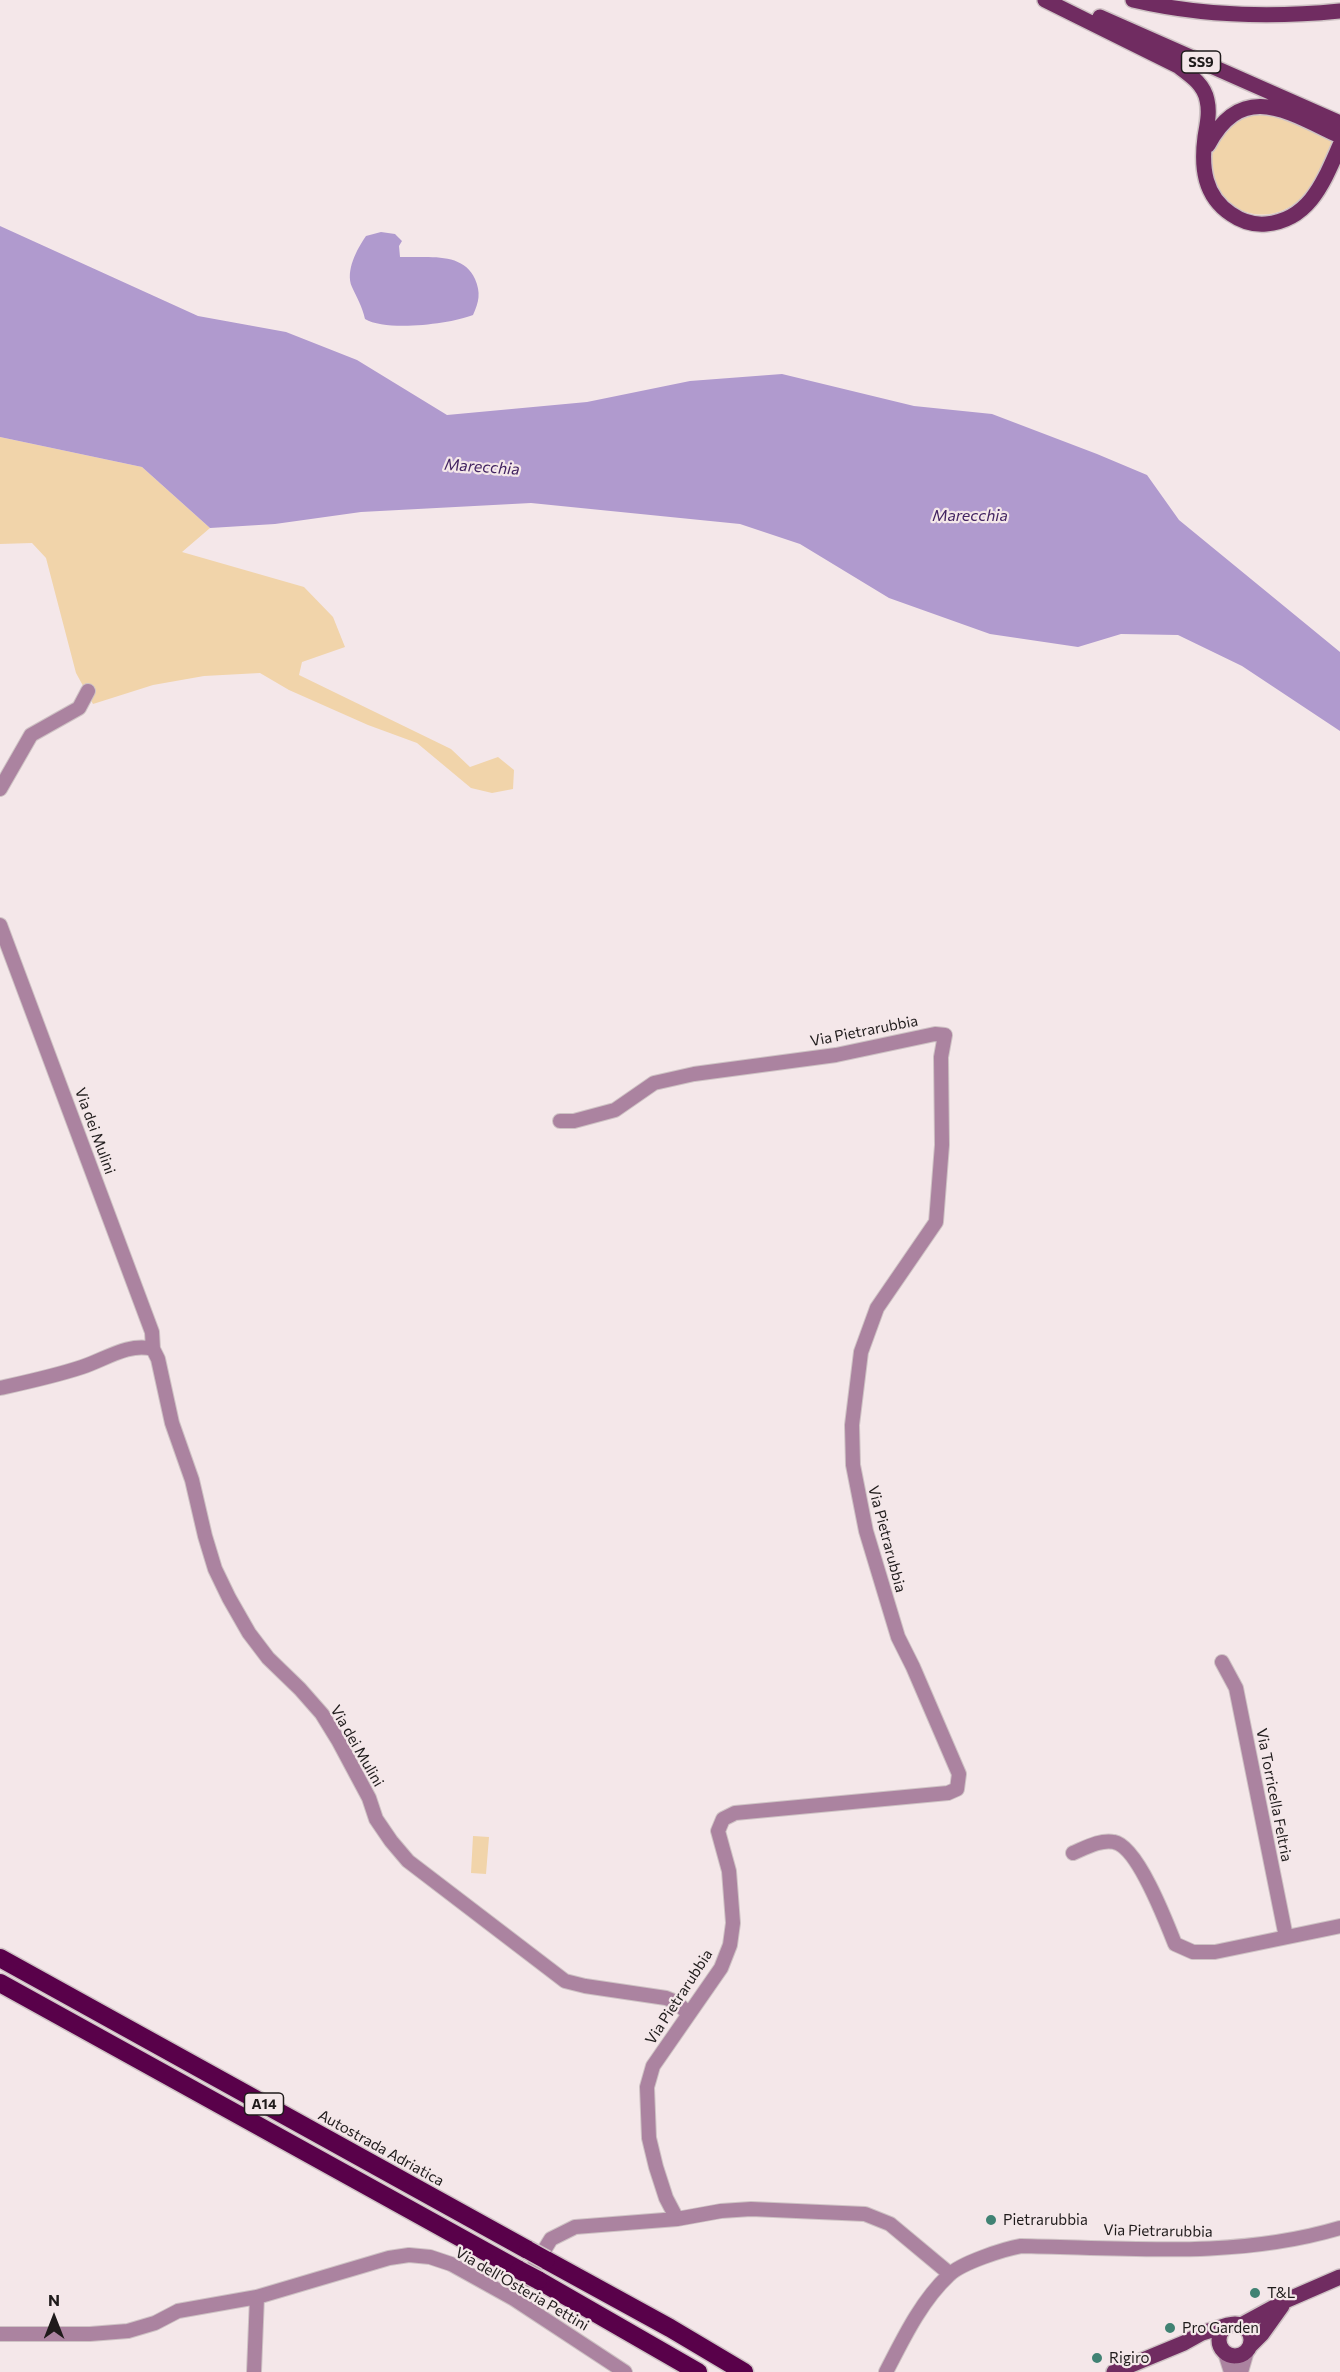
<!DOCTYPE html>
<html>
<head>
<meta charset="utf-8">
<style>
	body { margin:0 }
	#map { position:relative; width:1340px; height:2372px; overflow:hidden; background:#f4e7e9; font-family:Commissioner,sans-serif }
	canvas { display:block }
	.north { position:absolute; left:24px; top:2288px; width:60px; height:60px; -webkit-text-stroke:4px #f4e7e9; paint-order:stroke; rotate:0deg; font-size:16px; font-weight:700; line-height:24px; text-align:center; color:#1f1b1b }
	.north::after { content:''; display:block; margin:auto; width:21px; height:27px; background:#1f1b1b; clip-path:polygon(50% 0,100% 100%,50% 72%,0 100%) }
</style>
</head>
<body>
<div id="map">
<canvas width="1340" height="2372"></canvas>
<div class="north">N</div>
</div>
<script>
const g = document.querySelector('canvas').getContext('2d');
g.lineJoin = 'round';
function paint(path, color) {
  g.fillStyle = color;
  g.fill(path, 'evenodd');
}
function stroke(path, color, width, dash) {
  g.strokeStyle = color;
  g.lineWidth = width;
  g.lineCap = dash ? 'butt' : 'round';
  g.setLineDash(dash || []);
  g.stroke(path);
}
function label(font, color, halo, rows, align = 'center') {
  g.font = font + ' Commissioner,sans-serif';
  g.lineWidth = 4.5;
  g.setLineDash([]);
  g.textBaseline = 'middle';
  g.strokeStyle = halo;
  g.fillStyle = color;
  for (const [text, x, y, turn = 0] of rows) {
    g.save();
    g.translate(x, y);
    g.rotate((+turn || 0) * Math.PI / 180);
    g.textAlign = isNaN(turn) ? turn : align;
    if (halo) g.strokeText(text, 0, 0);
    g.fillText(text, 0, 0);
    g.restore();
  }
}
paint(new Path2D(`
	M1274 112 1333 139C1326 155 1319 175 1309 189 1264 250 1178 190 1223 134 1239 114 1249 113 1274 112Z
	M0 437 142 467 210 528 182 552 304 587 333 617 345 647 302 662 299 675 451 749 470 767 498 757 514 770 513 789 492 793 471 788 417 743 368 725 289 690 260 673 204 676 153 685 93 704 76 673 46 558 32 543 0 544Z
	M473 1836 489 1837 486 1874 471 1873Z`), '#f1d4aa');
paint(new Path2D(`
	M0 226 198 316 286 332 357 360 447 415 587 402 690 381 782 374 914 406 992 414 1097 454 1147 475 1179 520 1340 652V731L1242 666 1178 635 1121 634 1078 647 990 634 889 598 800 544 740 524 531 503 361 512 275 524 210 528 142 467 0 437Z
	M381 232 395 234 402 241 399 246 400 257C426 258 463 251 475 279 481 293 479 302 473 315 450 324 387 332 365 319 362 306 357 298 352 287 345 271 357 249 366 236Z`), '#b09ace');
const minor = new Path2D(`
	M0 789 31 735 79 708 88 691
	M0 925 152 1332 153 1349 158 1359 172 1423 192 1480 205 1536 215 1569 229 1598 249 1633 268 1658 300 1689 322 1714 338 1740 369 1798 376 1819 391 1841 408 1861 565 1981 585 1986 666 1998 676 2002 689 2014
	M560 1121H574L615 1110 654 1083 694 1074 836 1055 935 1034 945 1035 941 1057 942 1145 936 1222 877 1308 861 1352 852 1425 853 1465 866 1531 898 1637 913 1667 959 1774 957 1789 948 1793 735 1813 723 1819 718 1831 729 1871 733 1923 730 1945 721 1968 653 2066 647 2087 649 2138 656 2167 666 2198 677 2219
	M0 1388C27 1382 55 1376 82 1367 104 1360 129 1342 153 1349
	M1222 1662 1236 1688 1286 1937
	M1073 1853C1085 1848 1101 1839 1114 1842 1137 1846 1166 1921 1175 1944L1193 1952H1215L1340 1926
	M514 2299 551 2239 575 2227 677 2219 721 2211 751 2209 865 2214 890 2224 950 2274
	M0 2334H90L128 2331 155 2323 178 2311 257 2297 389 2258 409 2255 430 2257 451 2264 514 2299 625 2372
	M1225 2353 1231 2372
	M254 2372 257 2297
	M886 2372C903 2339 921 2301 949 2275 961 2263 1004 2249 1021 2246 1128 2248 1236 2259 1340 2228
	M1241 2372 1247 2351`);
const major = new Path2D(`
	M1045 0 1178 66C1190 75 1204 84 1207 100 1210 113 1207 124 1205 137 1201 167 1204 196 1231 214 1241 221 1254 225 1266 224 1310 220 1324 181 1340 145
	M1133 0C1201 16 1271 18 1340 11
	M1100 17 1340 123
	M1208 145C1243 79 1290 113 1340 136
	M1219 2340a16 16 0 1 1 32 0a16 16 0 1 1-32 0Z
	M1241 2325 1287 2300 1340 2277
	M1250 2346 1262 2334 1282 2306
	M1114 2372 1184 2343 1202 2333 1228 2325`);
const highway = new Path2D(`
	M0 1958 528 2250
	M0 1983 519 2270
	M546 2260 670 2328 744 2372
	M538 2280 698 2372`);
stroke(minor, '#cec2c4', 16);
stroke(major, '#cec2c4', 18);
stroke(highway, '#cec2c4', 21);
stroke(minor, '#ab83a0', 14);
stroke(major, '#702c61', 15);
stroke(highway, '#59014a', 18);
const highwayBridge = new Path2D(`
	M528 2250 546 2260
	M519 2270 538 2280`);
stroke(highwayBridge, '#cec2c4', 21, []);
stroke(highwayBridge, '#59014a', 18);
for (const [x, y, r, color] of [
	[991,2220,6,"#408273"],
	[1255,2293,6,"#408273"],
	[1170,2328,6,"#408273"],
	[1097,2358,6,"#408273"]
]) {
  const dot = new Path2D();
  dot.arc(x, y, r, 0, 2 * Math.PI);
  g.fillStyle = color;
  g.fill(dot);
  stroke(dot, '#f4e7e9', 2);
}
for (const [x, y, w] of [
	[1201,62,39],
	[264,2104,39]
]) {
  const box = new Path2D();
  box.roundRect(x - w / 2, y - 11, w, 22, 4.5);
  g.fillStyle = '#f4e7e9';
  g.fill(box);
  stroke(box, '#1f1b1b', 1.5);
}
label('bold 14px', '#1f1b1b', null, [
	["SS9",1201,62],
	["A14",264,2104]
]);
label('15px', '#1f1b1b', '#f4e7e9', [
	["Via Pietrarubbia",864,1031,-11],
	["Via dei Mulini",95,1131,70],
	["Via Pietrarubbia",887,1539,75],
	["Via dei Mulini",357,1746,60],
	["Via Torricella Feltria",1274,1795,79],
	["Via Pietrarubbia",679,1997,-57],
	["Autostrada Adriatica",381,2148,29],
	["Via Pietrarubbia",1158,2231,1],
	["Via dell'Osteria Pettini",522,2289,30]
]);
label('15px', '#1f1b1b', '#f4e7e9', [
	["Pietrarubbia",1003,2220],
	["T&L",1267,2293],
	["Pro Garden",1182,2328],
	["Rigiro",1109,2358]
], 'left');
label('italic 16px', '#432462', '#f4e7e9', [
	["Marecchia",482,467,4],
	["Marecchia",970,516]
]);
</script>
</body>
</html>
